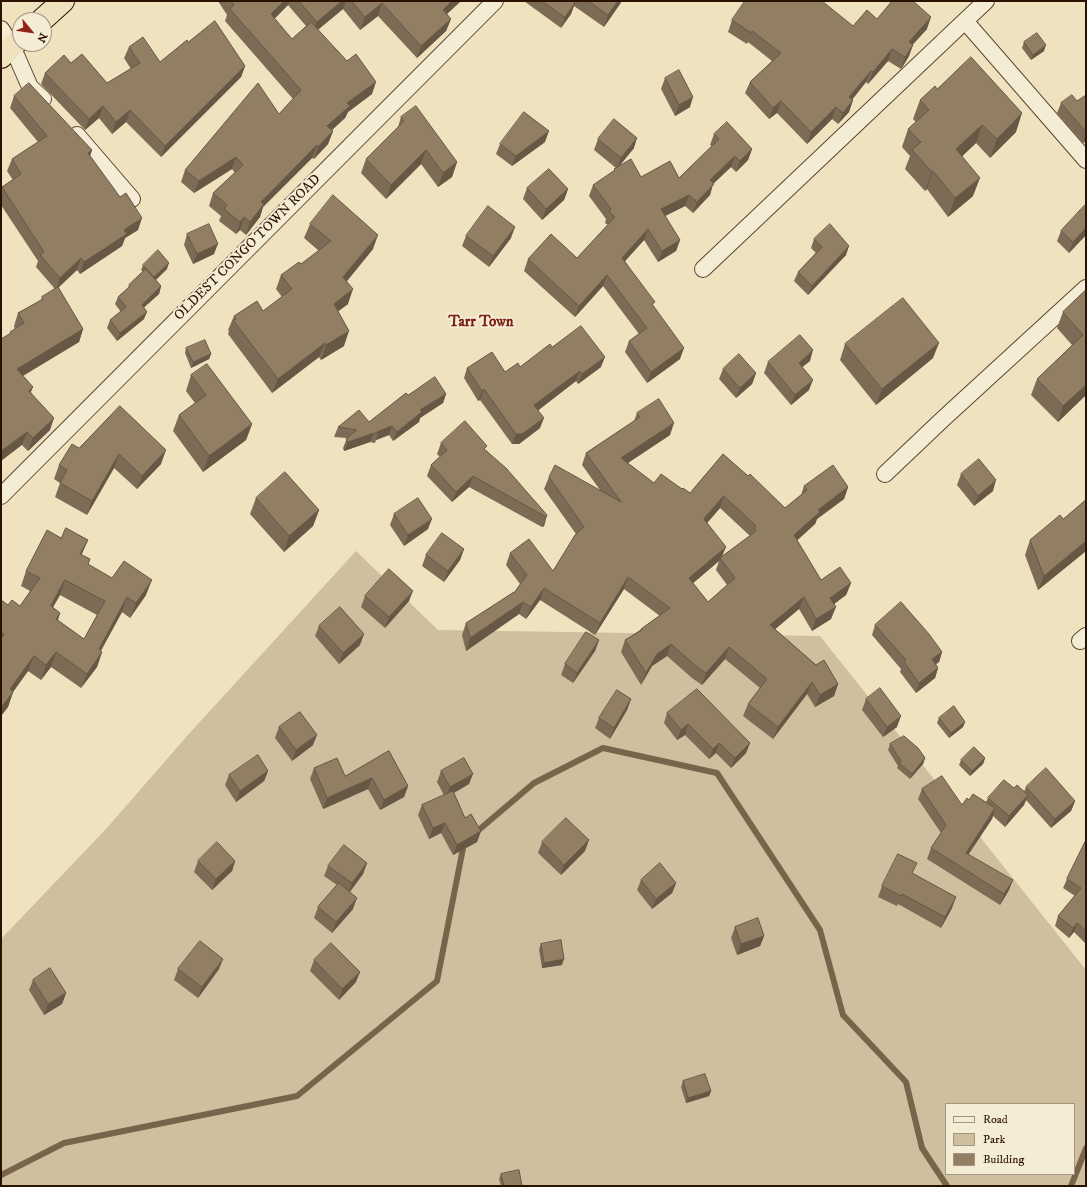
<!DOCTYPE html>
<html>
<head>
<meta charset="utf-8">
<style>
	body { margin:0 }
	#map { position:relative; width:1087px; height:1187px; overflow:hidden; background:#efe2be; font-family:"IM FELL DW Pica",serif }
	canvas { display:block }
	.frame { position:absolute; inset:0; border:2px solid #2b1200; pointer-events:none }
	.legend { position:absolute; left:945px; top:1103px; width:130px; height:72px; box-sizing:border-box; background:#f5ecd5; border:1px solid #a49580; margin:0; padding:5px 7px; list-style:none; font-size:12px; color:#2b1200 }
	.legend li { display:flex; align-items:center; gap:8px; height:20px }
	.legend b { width:20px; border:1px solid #a49580 }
	.north { position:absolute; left:12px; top:12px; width:40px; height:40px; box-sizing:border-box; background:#f5ecd5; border:1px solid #a49580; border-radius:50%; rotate:119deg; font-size:11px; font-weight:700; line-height:16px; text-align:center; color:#2b1200 }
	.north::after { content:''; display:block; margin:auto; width:14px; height:18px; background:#8f2418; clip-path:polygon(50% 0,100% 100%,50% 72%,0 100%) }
</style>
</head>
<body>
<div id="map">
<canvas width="1087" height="1187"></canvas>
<div class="frame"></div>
<ul class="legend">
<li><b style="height:5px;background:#f5ecd5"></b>Road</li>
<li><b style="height:11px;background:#cebf9e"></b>Park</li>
<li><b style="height:11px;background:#917e63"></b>Building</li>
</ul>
<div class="north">N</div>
</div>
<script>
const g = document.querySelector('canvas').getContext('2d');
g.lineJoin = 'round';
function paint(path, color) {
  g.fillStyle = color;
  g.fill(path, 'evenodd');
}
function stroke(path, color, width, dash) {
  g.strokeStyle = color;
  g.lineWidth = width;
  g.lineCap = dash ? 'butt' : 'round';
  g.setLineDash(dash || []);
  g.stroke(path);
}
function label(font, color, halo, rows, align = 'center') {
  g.font = font + ' "IM FELL DW Pica",serif';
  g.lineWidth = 4;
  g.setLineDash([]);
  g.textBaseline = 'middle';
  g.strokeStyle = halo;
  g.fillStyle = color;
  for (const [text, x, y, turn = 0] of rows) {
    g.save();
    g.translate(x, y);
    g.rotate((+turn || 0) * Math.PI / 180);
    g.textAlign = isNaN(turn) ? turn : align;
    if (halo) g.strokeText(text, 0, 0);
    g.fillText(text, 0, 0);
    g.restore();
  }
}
paint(new Path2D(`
	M356 551 438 630 820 636 1086 970V1186H1V939L106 829 187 736ZM946 1104H1074V1174H946Z`), '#cebf9e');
stroke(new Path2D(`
	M474 834 534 783 603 748 717 773 820 930 843 1015 906 1082 922 1148 947 1186
	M1 1175 64 1143 297 1096 437 981 464 843
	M1071 1186 1086 1148`), '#78644b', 6);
const minor = new Path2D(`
	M965 21 1086 160
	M1 29 12 46 30 87 43 99
	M77 135 132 199
	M703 269 986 1
	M885 474 944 418 1086 288
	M1 496 495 1
	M1080 641 1086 636`);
const trunk = new Path2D(`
	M42 20 63 1
	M1 57 20 39`);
stroke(minor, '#5c4630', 18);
stroke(trunk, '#2b1200', 24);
stroke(minor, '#f5ecd5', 16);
stroke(trunk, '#efe2be', 22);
paint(new Path2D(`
	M218 1H461L447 14 451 19 446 31 417 58 378 16 360 30 343 9 318 30 372 94 348 112 345 118 332 130 333 131 328 144 314 159 312 158 263 207 260 217 246 235 240 230 236 234 219 221 221 216 209 206 213 193 235 173 232 169 194 193 181 182 185 170 279 114 293 99 225 21 227 15ZM288 5 306 26 292 39 274 19Z
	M524 1H622L604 27 574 6 571 14 561 28Z
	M877 19 927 29 913 44 909 56 902 68 901 69 888 61 868 84 866 82 852 100H853L849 112 838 124 832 119 807 144 777 113 769 119 745 93 750 82 772 61 748 42 747 44 728 32 732 20 853 26Z
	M188 42 245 66 241 77 161 157 126 122 112 134 99 118 85 130 41 84 45 73 71 63 107 83 131 69 124 58 129 47 160 62Z
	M1024 42 1044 51 1031 60 1022 48Z
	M665 78 690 107 675 116 661 89Z
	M937 89 1016 132 990 158 976 143 962 156 973 196 948 217 927 189 925 191 905 169 910 156 902 147 908 129 916 122 913 119 920 100Z
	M1086 95V141L1083 143 1057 113 1061 103 1077 101Z
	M14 96 92 150 90 156 138 230 125 238 122 246 80 274 77 270 58 287 83 329 79 342 23 376 50 430 28 451 22 445 10 334V332L15 329 14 326 18 313 41 300 42 297 55 289 36 267 38 261 1 205V189L2 187 13 180 7 171 12 159 38 142 10 108Z
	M401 117 457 162 452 177 438 187 421 164 386 199 361 173 366 159 398 127Z
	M714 134 752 149 748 160 736 172 731 167 713 184 710 195 693 213 685 206 665 216 680 240 676 251 658 262 644 240 625 261 653 305 680 359 647 383 625 352 629 341 639 334 603 286 575 317 524 271 528 259 577 258 608 225 605 223 606 219 589 196 593 185 614 171V169L616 168 594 150 598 139 634 148 619 166 641 177 679 178 712 146 710 145Z
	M545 142 512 166 496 154 500 144Z
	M527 188 568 189 564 200 542 220 523 199Z
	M1086 205V235L1069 253 1057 241 1061 231Z
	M310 224 373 249 347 281 348 304 338 311 344 346 321 360 319 357 272 393 228 334 229 331 228 330 234 316 263 311 282 297 276 289 281 275 301 264 319 251 304 238Z
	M187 234 214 254 193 264 184 245Z
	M466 236 511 238 489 267 462 246Z
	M814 239 846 255 808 295 794 281 798 272 816 253 811 248Z
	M143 265 167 269 156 280 161 286 159 294 144 307V319L117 341 107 328 110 320 121 312 115 304 118 297 128 289 129 285 143 272 141 270Z
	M1086 290V395L1058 422 1031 395 1037 379 1072 345 1057 328 1063 312Z
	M845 344 933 358 876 405 840 360Z
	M552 347 601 367 578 384 576 381 538 410 540 428 519 444H512L480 400 478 401 464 378 467 368 505 372 520 367Z
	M186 348 211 354 209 359 191 368 185 353Z
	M810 361 802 367 809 390 791 405 764 373 768 362Z
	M723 369 756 373 752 384 736 398 719 379Z
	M191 375 252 424 246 440 203 472 173 431 179 415 195 403 186 391Z
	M446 394 443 403 420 418 419 422 393 441 389 435 376 440 375 443 370 442 344 451 343 448 347 438 334 437 338 427 369 422 408 395Z
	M120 406 161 464 137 489 114 468 87 515 55 497 60 483 54 479 59 465 79 448Z
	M637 413 670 435 628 463 654 483 682 489 690 493 723 454 785 508 801 495 804 486 848 487 844 499 817 519 815 524 797 540 821 580 851 583 846 595 834 604 831 619 812 631 799 609 775 629 838 684 834 696 815 707 807 694 773 739 743 716 748 704 760 688 725 659 702 685 692 678 667 656 652 666 641 685 621 652 625 640 640 630 641 629 660 616 624 589 595 635 540 600 526 619 519 614 466 651 462 635 466 623 514 593 520 584 506 565 510 553 553 571 576 534 544 489 549 477 600 490 582 465 586 453 634 421ZM720 508 750 536 722 556 707 523ZM719 561 716 570 727 585 708 602 693 583Z
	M441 443 486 450 547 515 544 526 542 527 469 487 452 502 427 476 431 465 440 457 437 454Z
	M961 474 993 491 974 506 957 485Z
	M256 498 319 510 313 526 284 552 250 514Z
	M1086 500V551L1038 590 1025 555 1030 540 1063 519Z
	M394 514 428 529 404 546 390 525Z
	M464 549 460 560 444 582 422 566 426 555Z
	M82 555 90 559 88 565 112 578 146 595 130 618 122 612 101 651 102 652 97 667 81 688 51 667 41 680 28 671 13 692 8 707 1 716V600L8 605 20 606 30 591 21 586 26 571ZM60 595 97 615 84 639 58 620 60 613 53 607Z
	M365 596 409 601 385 628 361 607Z
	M875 625 942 652 939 662 936 664 938 668 935 678 916 693 900 672 901 669 872 635Z
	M319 626 360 645 339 664 315 636Z
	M599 640 595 651 573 683 561 675 565 664Z
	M631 699 627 710 610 739 595 728 599 718Z
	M866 699 897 727 883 737 862 710Z
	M667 713 750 743 746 753 731 768 716 753 709 759 685 735 677 740 664 723Z
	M939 718 965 722 963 727 949 738 937 723Z
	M279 727 313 745 292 761 275 738Z
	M890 744 925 758 923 764 910 779 897 768 898 766 888 750Z
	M389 751 408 786 404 797 380 810 368 789 323 809 310 779 314 768 345 776Z
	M985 758 983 764 970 776 959 765 961 760Z
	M268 771 264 781 236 802 225 785 229 775Z
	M441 771 469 784 454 793 465 818 481 831 477 842 453 855 441 833 429 839 418 815 422 805 444 795 437 782Z
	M1026 787 1075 801 1071 811 1051 828 1026 800 1024 805 1005 827 993 816 992 819 968 855 1009 890 1000 905 927 859 931 848 941 833 918 799 922 789 962 805 969 800 986 802 988 798 1014 788 1024 792Z
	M1086 840V944L1074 932 1069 938 1055 926 1058 916 1075 896 1063 888 1067 879Z
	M542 842 585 851 561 875 538 853Z
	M198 861H235L232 871 212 890 194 872Z
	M367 863 363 874 350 892 353 909 332 933 314 918 318 907 337 885 324 876 328 866Z
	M913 874 952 908 941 928 898 904 897 906 878 897 882 886Z
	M641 880 676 883 672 893 652 909 637 890Z
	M735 927 764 936 760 946 737 955 731 938Z
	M541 944 562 965 542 968 539 949Z
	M314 960 356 982 339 1000 310 971Z
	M178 969H219L198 998 174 980Z
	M33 980 66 993 62 1004 44 1015 29 990Z
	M683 1081 711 1091 709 1096 686 1103 681 1087Z
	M501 1174 522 1186H501L499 1179Z`), '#7d6c55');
paint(new Path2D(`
	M284 1H289L288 5 266 27 271 14Z
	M342 1H346L343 9 312 34 317 22Z
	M452 1H461L438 22 443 10Z
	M618 1H622L604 27 608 15Z
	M382 3 378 16 360 30 365 17Z
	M575 3 571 14 561 28 565 17Z
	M931 17 927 29 905 53 909 42Z
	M451 19 446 31 417 58 421 46Z
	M913 45 909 56 901 69 905 57Z
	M1046 45 1044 51 1031 60 1033 55Z
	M892 49 888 61 868 84 873 72Z
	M245 66 241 77 161 157 165 146Z
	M871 71 866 82 845 108 849 97Z
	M376 82 372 94 348 112 345 118 322 139 327 126 347 103Z
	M693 97 690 107 675 116 679 105Z
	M853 100 849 112 838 124 843 113Z
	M781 101 777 113 769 119 773 108Z
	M103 106 99 118 85 130 89 119Z
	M836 107 832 119 807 144 811 132Z
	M130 110 126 122 112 134 116 122Z
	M1022 113 1016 132 990 158 997 139Z
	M982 125 976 143 950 168 956 149Z
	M333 131 328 144 314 159 318 147Z
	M549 131 545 142 512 166 516 156Z
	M1086 135V141L1083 143Z
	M637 138 634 148 617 169 621 158Z
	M317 145 312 158 263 207 260 217 246 235 250 222 261 202Z
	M752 149 748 160 736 172 740 161Z
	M92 150 88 162V153Z
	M426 150 421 164 386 199 391 185Z
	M735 156 731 167 713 184 710 195 693 213 697 202 710 180Z
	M236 157 232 169 194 193 199 181Z
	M457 162 452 177 438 187 443 173Z
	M933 171 927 189 925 191 932 172Z
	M980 178 973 196 948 217 955 198Z
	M568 189 564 200 542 220 546 209Z
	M689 195 685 206 657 220 661 209Z
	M244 217 240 230 236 234 240 222Z
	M142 218 138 230 125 238 122 246 80 274 84 262 124 230Z
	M515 227 511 238 489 267 493 256Z
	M1086 228V235L1069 253 1073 242Z
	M648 229 644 240 618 269 622 258Z
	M378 235 373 249 338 292 343 277Z
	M680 240 676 251 658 262 662 251Z
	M218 244 214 254 193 264 197 254Z
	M849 246 846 255 808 295 812 286Z
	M81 258 77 270 56 290 60 278Z
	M169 263 167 269 152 283 154 277Z
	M607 275 603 286 575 317 579 306Z
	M161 286 159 294 139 312 142 305Z
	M353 289 348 304 328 319 334 304Z
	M147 312 144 319 117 341 120 333Z
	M83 329 79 342 12 382 17 369Z
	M349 331 344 346 321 360 326 345Z
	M325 343 319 357 272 393 278 379Z
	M939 343 933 358 876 405 882 389Z
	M684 348 680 359 647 383 651 372Z
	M813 350 810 361 795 373 799 363Z
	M211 354 209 359 191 368 193 362Z
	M605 357 601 367 578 384 582 374Z
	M580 371 576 381 531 416 534 405Z
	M756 373 752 384 736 398 740 388Z
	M813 380 809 390 791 405 795 395Z
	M1086 385V395L1058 422 1063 406Z
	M33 387 28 399 29 391Z
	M484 389 480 400 478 401 482 391Z
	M446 394 443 403 420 418 419 422 393 441 397 432 420 410Z
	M54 418 50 430 28 451 33 438Z
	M544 418 540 428 519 444H512L516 434Z
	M674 423 670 435 617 470 621 458Z
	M252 424 246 440 203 472 209 456Z
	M392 426 389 435 376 440 378 433 377 432Z
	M27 432 22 445 1 461V451Z
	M374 433 370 442 344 451 348 442Z
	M166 450 161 464 137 489 142 476Z
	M119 454 114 468 87 515 92 501Z
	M473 476 469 487 452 502 456 492Z
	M996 480 993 491 974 506 978 496Z
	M848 487 844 499 817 519 815 524 790 547 794 535 818 510Z
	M724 496 720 508 700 531 704 519Z
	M319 510 313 526 284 552 289 536Z
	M547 515 544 526 542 527 546 517Z
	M432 519 428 529 404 546 408 535Z
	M88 540 82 554 75 569 80 554Z
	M1086 541V551L1038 590 1044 576Z
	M726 547 721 559 720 558 719 561 685 590 689 578Z
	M464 549 460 560 444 582 448 571Z
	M628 577 624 589 595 635 600 623Z
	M65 580 60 595 45 621 51 606Z
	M152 580 146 595 130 618 136 603Z
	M851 583 846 595 826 610 830 598Z
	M544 588 540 600 526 619 531 607Z
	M413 591 409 601 385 628 389 617Z
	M127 597 122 612 93 664 99 649Z
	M804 597 799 609 766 637 770 625Z
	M523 602 519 614 466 651 470 638Z
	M836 607 831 619 812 631 816 619Z
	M60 613 55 628 56 619Z
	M364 634 360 645 339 664 343 653Z
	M599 640 595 651 573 683 577 673Z
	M671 644 667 656 652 666 641 685 646 673 657 654Z
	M729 647 725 659 702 685 706 673Z
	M56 652 51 667 41 680 46 665Z
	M102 652 97 667 81 688 87 674Z
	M942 652 939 662 928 670 932 659Z
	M34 656 28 671 8 699 13 692 8 707 1 716V708L10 689Z
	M938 668 935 678 916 693 919 683Z
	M812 682 807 694 773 739 778 727Z
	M838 684 834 696 815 707 820 695Z
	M631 699 627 710 610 739 614 728Z
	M901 716 897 727 883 737 887 727Z
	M965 722 963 727 949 738 951 733Z
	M688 724 685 735 677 740 681 730Z
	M317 735 313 745 292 761 296 750Z
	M719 743 716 753 709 759 713 749Z
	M750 743 746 753 731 768 735 758Z
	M925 758 923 764 910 779 912 774Z
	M985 758 983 764 970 776 972 771Z
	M268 771 264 781 236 802 240 791Z
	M473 774 469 784 446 797 450 787Z
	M372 778 368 789 323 809 327 798Z
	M408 786 404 797 380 810 384 800Z
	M1028 795 1024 805 1005 827 1009 816Z
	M1075 801 1071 811 1051 828 1055 819Z
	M995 808 992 819 962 864 966 853Z
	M445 823 441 833 429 839 433 828Z
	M481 831 477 842 453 855 457 845Z
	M589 840 585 851 561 875 564 865Z
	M235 861 232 871 212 890 216 879Z
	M367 863 363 874 348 894 352 883Z
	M1013 880 1009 890 1000 905 1004 894Z
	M676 883 672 893 652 909 656 899Z
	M956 897 952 908 941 928 945 917Z
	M357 898 353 909 332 933 336 922Z
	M1077 923 1074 932 1069 938 1073 928Z
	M764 936 760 946 737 955 741 944Z
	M223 959 219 969 198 998 202 987Z
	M564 959 562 965 542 968 544 963Z
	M360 972 356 982 339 1000 342 989Z
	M66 993 62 1004 44 1015 48 1004Z
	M711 1091 709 1096 686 1103 688 1098Z`), '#665845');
const building = new Path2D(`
	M231 1H284L271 14 292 39 311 22 347 61 356 54 376 82 347 103 350 106 327 126 333 131 318 147 317 145 261 202 264 204 250 222 244 217 240 222 224 209 227 205 213 193 243 165 236 157 199 181 185 170 258 83 279 114 301 90 230 9 234 5Z
	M299 1H342L317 22Z
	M352 1H452L443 10 451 19 421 46 382 3 365 17Z
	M542 1H572L575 3 565 17Z
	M589 1H618L608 15Z
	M745 1H822L853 26 867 10 877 19 892 1H913L931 17 909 42 913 45 906 56 905 57 892 49 873 72 871 71 849 97 853 100 843 113 836 107 811 132 781 101 773 108 750 82 781 53 752 31 751 33 732 20Z
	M215 21 245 66 165 146 130 110 116 122 103 106 89 119 45 73 64 55 71 63 82 54 107 83 140 63 129 47 143 37 160 62 187 40 188 42Z
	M1037 33 1046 45 1033 55 1024 42Z
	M971 57 1022 113 997 139 982 125 956 149 980 178 955 198 933 171 932 172 912 150 921 142 908 129 929 110 920 100 935 86 937 89Z
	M679 70 693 97 679 105 665 78Z
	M29 83 92 150 88 153 120 197 126 193 142 218 124 230 127 234 84 262 81 258 60 278 40 255 44 252 2 187 21 174 12 159 47 136 14 96Z
	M1072 95 1077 101 1086 95V132L1061 103Z
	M416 106 457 162 443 173 426 150 391 185 366 159 404 121 401 117Z
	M524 112 549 131 516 156 500 144Z
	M614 119 637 138 621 158 598 139Z
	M727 122 752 149 740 161 735 156 710 180 714 184 697 202 689 195 661 209 680 240 662 251 648 229 622 258 655 302 652 304 684 348 651 372 629 341 647 328 607 275 579 306 528 259 551 234 577 258 615 217 609 212 611 209 593 185 615 170 614 169 631 159 641 177 670 161 679 178 719 139 714 134Z
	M549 169 568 189 546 209 527 188Z
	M333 195 378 235 343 277 353 289 334 304 349 331 326 345 325 343 278 379 233 320 236 319 234 316 257 301 263 311 292 289 281 275 299 262 301 264 331 241 310 224Z
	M1085 205H1086V228L1073 242 1061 231Z
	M488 206 515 227 493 256 466 236Z
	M209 224 218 244 197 254 187 234Z
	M830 224 849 246 812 286 798 272 822 247 814 239Z
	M158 250 169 263 154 277 143 265Z
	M146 269 161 286 142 305 147 312 120 333 110 320 126 307 118 297 130 286 129 285Z
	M58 287 83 329 17 369 33 387 29 391 54 418 33 438 27 432 1 451V339L11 333 10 332 24 323 18 313 43 299 42 297Z
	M1086 290V385L1063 406 1037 379 1083 335 1063 312Z
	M903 298 939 343 882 389 845 344Z
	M581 326 605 357 582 374 580 371 534 405 544 418 522 434H516L484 389 482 391 467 368 492 352 505 372 518 363 520 367 550 344 552 347Z
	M800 335 813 350 799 363 813 380 795 395 768 362Z
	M205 340 211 354 193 362 186 348Z
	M739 354 756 373 740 388 723 369Z
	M207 364 252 424 209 456 179 415 206 395 191 375Z
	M435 377 446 394 420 410 422 412 397 432 392 426 377 432 378 433H374L348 442 346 439 357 430 338 427 359 410 369 422 406 393 408 395Z
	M659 399 674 423 621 458 654 483 661 474 682 489 683 488 690 493 723 454 748 476 750 474 785 508 807 490 804 486 833 465 848 487 818 510 820 512 794 535 821 580 840 567 851 583 830 598 836 607 816 619 804 597 770 625 816 665 824 660 838 684 820 695 812 682 778 727 748 704 767 679 729 647 706 673 696 666 671 644 657 654 646 673 625 640 642 630 641 629 670 608 628 577 600 623 544 588 531 607 523 602 470 638 466 623 514 592V593L527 575 510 553 529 539 553 571 575 535 584 527 549 477 555 465 621 502 586 453 640 417 637 413ZM724 496 756 526 754 528 756 531 720 558 735 578 708 602 689 578 726 547 704 519Z
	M120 406 166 450 142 476 119 454 92 501 60 483 67 470 59 465 72 444 79 448Z
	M465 421 487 446 484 449 506 468 547 515 546 517 473 476 456 492 431 465 447 450 441 443Z
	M979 459 996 480 978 496 961 474Z
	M285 472 319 510 289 536 256 498Z
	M418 498 432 519 408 535 394 514Z
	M1086 500V541L1044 576 1030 540 1060 515 1063 519Z
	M66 528 88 540 80 554 90 559 88 564 112 578 124 561 152 580 136 603 127 597 99 649 102 652 87 674 56 652 46 665 34 656 10 689 13 692 1 708V639L4 634 1 632V600L8 605 12 600 20 606 40 578 26 571 47 530 61 538ZM65 580 105 601 84 639 56 619 60 613 51 606Z
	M442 533 464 549 448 571 426 555Z
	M389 569 413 591 389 617 365 596Z
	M901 602 929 634 942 652 932 659 938 668 919 683 904 662 906 660 875 625Z
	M340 607 364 634 343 653 319 626Z
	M586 632 599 640 577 673 565 664Z
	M880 688 901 716 887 727 866 699Z
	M697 689 750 743 735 758 719 743 713 749 688 724 681 730 667 713Z
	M617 690 631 699 614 728 599 718Z
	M954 706 965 722 951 733 939 718Z
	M300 712 317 735 296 750 279 727Z
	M904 736 918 748 925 758 912 774 899 763 901 761 890 744Z
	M974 747 985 758 972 771 961 760Z
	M389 751 408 786 384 800 372 778 327 798 314 768 337 758 345 776Z
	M258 755 268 771 240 791 229 775Z
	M464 758 473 774 450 787 441 771Z
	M1046 768 1075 801 1055 819 1026 787Z
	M942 776 962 805 967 798 969 800 973 794 995 808 966 853 1013 880 1004 894 931 848 946 825 922 789Z
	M1004 780 1014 788 1017 785 1028 795 1009 816 988 798Z
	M453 791 465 818 471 814 481 831 457 845 445 823 433 828 422 805Z
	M566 818 589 840 564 865 542 842Z
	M1086 840V931L1077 923 1073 928 1058 916 1081 888 1067 879Z
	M217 842 235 861 216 879 198 861Z
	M344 845 367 863 352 883 328 866Z
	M898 854 917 863 912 873 956 897 945 917 902 894 901 896 882 886Z
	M660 863 676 883 656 899 641 880Z
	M339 883 357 898 336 922 318 907Z
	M758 918 764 936 741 944 735 927Z
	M561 940 564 959 544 963 541 944Z
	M200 941 223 959 202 987 178 969Z
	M331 943 360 972 342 989 314 960Z
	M50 968 66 993 48 1004 33 980Z
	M705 1074 711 1091 688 1098 683 1081Z
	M519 1170 522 1186H504L501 1174Z`);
paint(building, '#917e63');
stroke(building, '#665845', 1);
label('14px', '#2b1200', '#f5ecd5', [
	["OLDEST CONGO TOWN ROAD",248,248,-45]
]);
label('bold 15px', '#7a1f14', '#f5ecd5', [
	["Tarr Town",481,323]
]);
</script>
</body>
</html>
